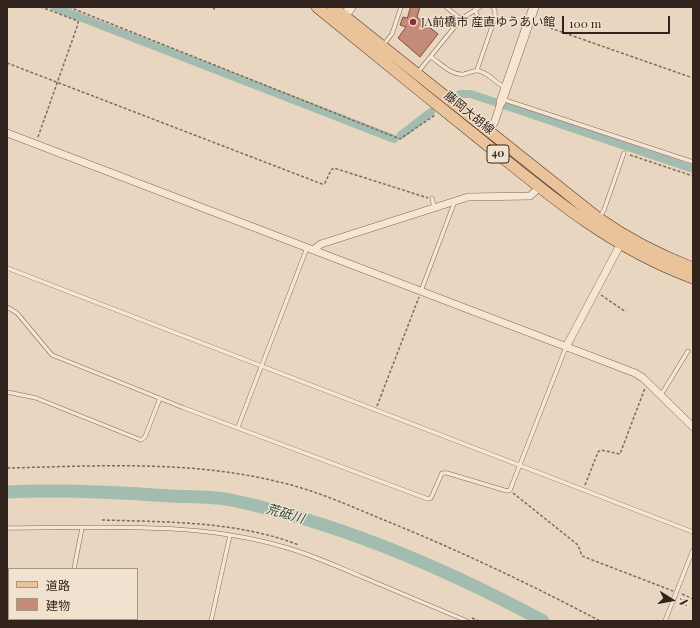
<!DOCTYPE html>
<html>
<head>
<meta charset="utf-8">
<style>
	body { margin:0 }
	#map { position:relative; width:700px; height:628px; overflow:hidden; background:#e9d6c0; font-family:"Playfair Display","Noto Sans JP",serif }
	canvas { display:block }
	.frame { position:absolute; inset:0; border:8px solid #32231d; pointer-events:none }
	.legend { position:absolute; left:8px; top:568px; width:130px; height:52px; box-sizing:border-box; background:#f1e2cf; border:1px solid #a59688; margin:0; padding:5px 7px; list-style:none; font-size:12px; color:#32231d }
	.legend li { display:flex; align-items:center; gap:8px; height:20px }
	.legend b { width:20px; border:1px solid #a59688 }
	.north { position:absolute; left:652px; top:580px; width:40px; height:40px; -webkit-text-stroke:3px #f1e2cf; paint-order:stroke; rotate:101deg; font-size:11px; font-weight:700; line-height:16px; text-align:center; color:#32231d }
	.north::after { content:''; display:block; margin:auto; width:14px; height:18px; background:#32231d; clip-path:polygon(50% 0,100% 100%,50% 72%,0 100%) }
	.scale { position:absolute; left:562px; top:16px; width:108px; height:18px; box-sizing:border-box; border:2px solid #32231d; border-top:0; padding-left:5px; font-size:12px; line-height:14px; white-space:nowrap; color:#32231d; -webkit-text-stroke:3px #f1e2cf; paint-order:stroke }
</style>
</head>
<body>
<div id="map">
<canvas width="700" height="628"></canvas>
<div class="frame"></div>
<ul class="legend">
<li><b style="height:5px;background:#eac39a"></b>道路</li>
<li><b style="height:11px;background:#c48b79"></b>建物</li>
</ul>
<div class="north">N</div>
<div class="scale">100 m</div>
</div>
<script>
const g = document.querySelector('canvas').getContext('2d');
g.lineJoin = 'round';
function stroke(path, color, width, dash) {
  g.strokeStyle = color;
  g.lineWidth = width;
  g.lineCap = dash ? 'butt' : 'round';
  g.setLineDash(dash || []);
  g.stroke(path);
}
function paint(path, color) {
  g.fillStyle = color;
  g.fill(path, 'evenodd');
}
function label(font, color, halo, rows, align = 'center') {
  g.font = font + ' "Playfair Display","Noto Sans JP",serif';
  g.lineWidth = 3;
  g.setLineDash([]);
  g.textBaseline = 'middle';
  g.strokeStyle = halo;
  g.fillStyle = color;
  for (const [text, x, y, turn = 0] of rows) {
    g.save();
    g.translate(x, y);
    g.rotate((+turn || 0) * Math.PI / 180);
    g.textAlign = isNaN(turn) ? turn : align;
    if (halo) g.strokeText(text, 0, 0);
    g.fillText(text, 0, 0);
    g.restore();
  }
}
stroke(new Path2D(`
	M54 7 394 139
	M460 94H471L693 169
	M401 135 431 112`), '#a3bcb0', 8);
stroke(new Path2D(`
	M7 492C62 489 116 492 170 496 190 497 211 496 231 500 340 523 445 568 543 621`), '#a3bcb0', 13);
const building = new Path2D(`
	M411 7H420L417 17 438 34 420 57 398 38 406 27 400 25 403 17 407 18Z`);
paint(building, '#c48b79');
stroke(building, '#7d4f42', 1);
const service = new Path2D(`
	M446 7 461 19
	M475 9C478 19 482 28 494 21
	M384 44 392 34 401 7
	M431 57C440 63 452 76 464 74 469 73 473 70 479 71 493 75 494 83 505 87
	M477 70 495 18V11L493 7
	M418 72 461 19 480 7
	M502 99 693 162
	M432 198 434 207
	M599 218 604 210 624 153
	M7 268 693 532
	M421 291 455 201
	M7 307 17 313 52 355 184 408 428 499 431 498 442 473H447L507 491 510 490 566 347
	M7 392 36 398 141 440 145 437 160 398
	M661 395 688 351
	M238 427 307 248
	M7 528C99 528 195 521 284 547 310 554 336 566 360 576 396 591 431 606 467 621
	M74 569 82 528
	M7 605 9 606
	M70 619 79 621
	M63 621 64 619
	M211 621 230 535
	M665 621 693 550`);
const minor = new Path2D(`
	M489 132 495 121 501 102
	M7 133 635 373 643 378 693 427
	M313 250 321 244 468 197 530 196 540 187
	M566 347 620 245`);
const tertiary = new Path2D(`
	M340 22 351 7
	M501 102 534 7`);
const primary = new Path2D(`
	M317 7C372 52 426 96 481 140 547 194 612 249 693 278
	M333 7 598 218C628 239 659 255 693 268`);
stroke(service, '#81685a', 4.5);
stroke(minor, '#81685a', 8);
stroke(tertiary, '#81685a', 10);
stroke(primary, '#4e382e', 12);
stroke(new Path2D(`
	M69 7 400 139 435 115
	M213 7 215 10
	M536 23 693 78
	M7 63 322 184 325 183 331 170 334 168 428 198
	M38 137 78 24V21L41 7
	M630 155 693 176
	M601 295 626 312
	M377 406 419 297
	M7 468C97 466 191 460 279 482 315 490 350 506 384 520 458 550 530 584 600 621
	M585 485 598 452 601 450 620 454 645 388
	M513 493 578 545 582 556 673 591
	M102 520C167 522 237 521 299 545
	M682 594 693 599
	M472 618 479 621`), '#81685a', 1.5, [3, 2]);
stroke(service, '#f5e5d2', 3.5);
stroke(minor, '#f5e5d2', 7);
stroke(tertiary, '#f5e5d2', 9);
stroke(primary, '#eac39a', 11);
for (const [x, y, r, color] of [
	[413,22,4,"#8a2f40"]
]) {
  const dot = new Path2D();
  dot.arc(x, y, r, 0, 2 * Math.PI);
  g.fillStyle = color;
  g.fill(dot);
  stroke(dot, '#f1e2cf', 1.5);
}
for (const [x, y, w] of [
	[498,154,22]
]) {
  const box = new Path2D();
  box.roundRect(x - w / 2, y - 9, w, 18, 3);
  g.fillStyle = '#f1e2cf';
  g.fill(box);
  stroke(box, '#32231d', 1);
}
label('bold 11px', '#32231d', null, [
	["40",498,154]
]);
label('12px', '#32231d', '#f1e2cf', [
	["JA前橋市 産直ゆうあい館",421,22]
], 'left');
label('12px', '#32231d', '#f1e2cf', [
	["藤岡大胡線",469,113,39]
]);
label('italic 13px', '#2d5048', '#f1e2cf', [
	["荒砥川",285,514,16]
]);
</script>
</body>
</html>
